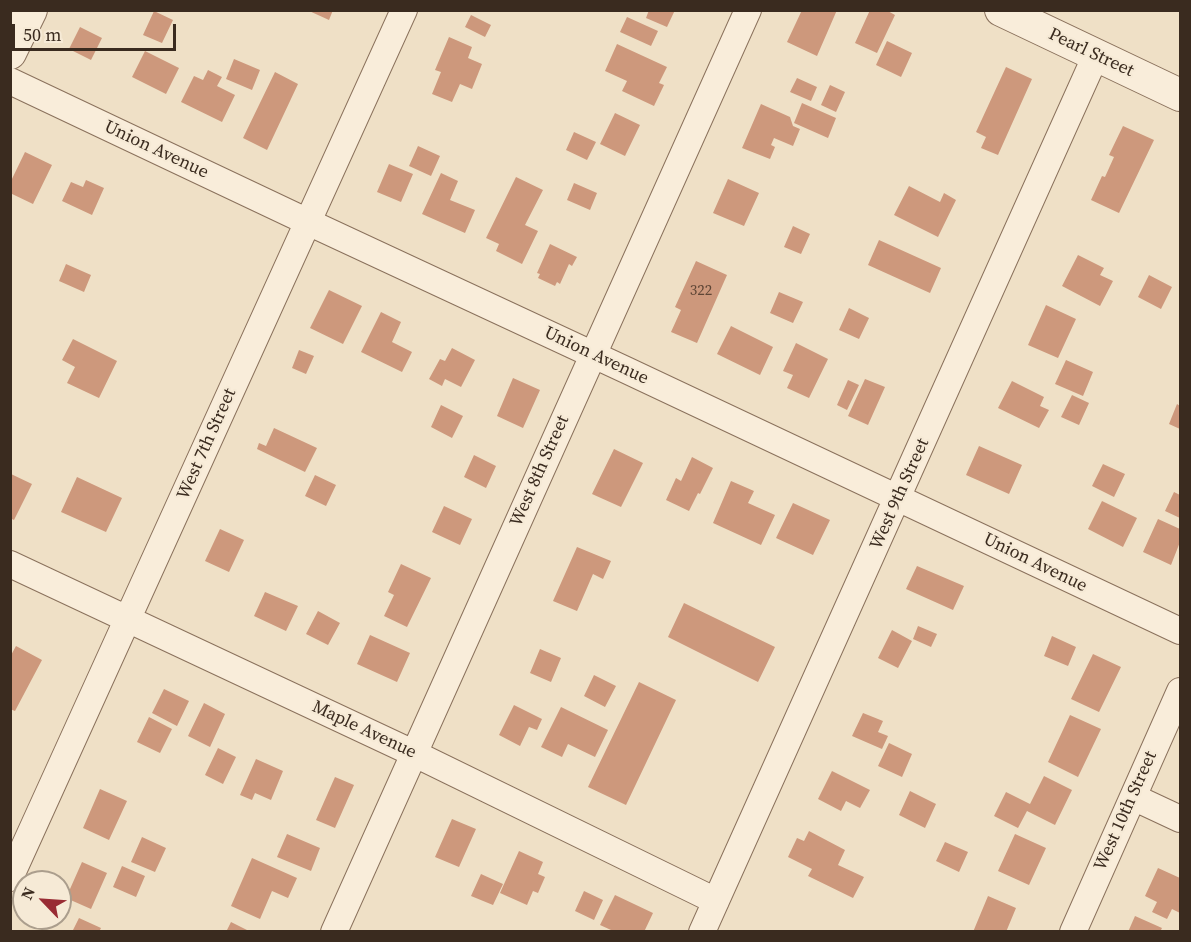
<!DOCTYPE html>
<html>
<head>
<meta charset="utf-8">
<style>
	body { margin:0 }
	#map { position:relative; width:1191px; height:942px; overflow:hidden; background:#efe0c6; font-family:"Source Serif 4",serif }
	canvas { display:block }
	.frame { position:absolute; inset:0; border:12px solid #3a2b1f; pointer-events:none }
	.north { position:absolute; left:12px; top:870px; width:60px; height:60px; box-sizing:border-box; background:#f6ead6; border:2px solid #ab9e8d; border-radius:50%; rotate:295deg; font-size:16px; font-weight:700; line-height:24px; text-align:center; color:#3a2b1f }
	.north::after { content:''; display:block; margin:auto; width:21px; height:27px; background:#992c34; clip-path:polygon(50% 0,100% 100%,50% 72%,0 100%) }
	.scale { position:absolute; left:12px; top:24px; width:164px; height:27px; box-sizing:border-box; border:3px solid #3a2b1f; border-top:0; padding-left:8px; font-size:18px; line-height:21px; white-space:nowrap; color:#3a2b1f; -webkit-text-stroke:4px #f6ead6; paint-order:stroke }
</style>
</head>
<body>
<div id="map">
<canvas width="1191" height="942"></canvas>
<div class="frame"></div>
<div class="north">N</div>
<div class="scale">50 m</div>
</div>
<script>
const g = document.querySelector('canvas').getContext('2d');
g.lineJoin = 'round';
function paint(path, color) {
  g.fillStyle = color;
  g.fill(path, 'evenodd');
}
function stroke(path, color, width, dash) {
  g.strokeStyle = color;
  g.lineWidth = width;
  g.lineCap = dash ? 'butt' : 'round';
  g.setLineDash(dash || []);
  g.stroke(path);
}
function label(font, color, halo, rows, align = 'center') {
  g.font = font + ' "Source Serif 4",serif';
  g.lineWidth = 4.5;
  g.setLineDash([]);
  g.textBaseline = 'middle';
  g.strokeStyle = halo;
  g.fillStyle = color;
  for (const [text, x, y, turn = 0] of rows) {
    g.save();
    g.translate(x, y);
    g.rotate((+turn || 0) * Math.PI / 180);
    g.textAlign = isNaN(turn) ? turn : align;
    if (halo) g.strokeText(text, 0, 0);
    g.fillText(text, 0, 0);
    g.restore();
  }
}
paint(new Path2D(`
	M307 10H333L329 20Z
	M649 10H675L667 27 646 18Z
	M802 10H837L817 56 787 42Z
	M870 10H886L895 15 877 53 855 43Z
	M154 11 173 20 162 43 143 35Z
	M471 15 491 25 485 37 465 27Z
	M627 17 658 31 651 46 620 32Z
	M80 27 102 38 91 60 69 49Z
	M449 37 472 47 468 58 482 64 472 89 460 84 452 102 432 94 441 72 435 70Z
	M887 41 912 53 901 77 876 65Z
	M617 44 667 67 659 83 664 85 654 106 622 91 627 81 605 71Z
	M145 51 179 68 166 94 132 77Z
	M234 59 260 70 252 90 226 79Z
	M1006 67 1032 79 998 155 981 148 986 137 976 132Z
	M208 70 222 77 217 86 235 95 222 122 181 102 194 76 203 80Z
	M275 72 298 84 267 150 243 138Z
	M797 78 817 87 811 101 790 92Z
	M830 85 845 92 836 112 821 105Z
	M802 103 836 118 828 138 794 123Z
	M761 104 790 117 793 126 800 129 793 146 774 138 771 145 775 147 770 159 742 148Z
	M615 113 640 125 625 156 600 144Z
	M1123 126 1154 140 1119 213 1091 200 1102 176 1105 177 1114 157 1109 155Z
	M574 132 596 142 587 160 566 150Z
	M418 146 440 156 431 176 409 166Z
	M25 152 52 165 33 204 10 193V183Z
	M389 164 413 174 401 202 377 192Z
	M441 173 458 181 450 200 475 210 465 233 422 214Z
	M516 177 543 190 525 225 538 231 522 264 496 251 499 244 486 238Z
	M728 179 759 193 744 226 713 213Z
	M86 180 104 188 92 215 62 201 71 182 83 187Z
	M574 183 597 193 590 210 567 200Z
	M909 186 940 202 944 193 956 200 938 237 894 215Z
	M793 226 810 234 801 254 784 247Z
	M879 240 941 268 930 293 868 265Z
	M550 244 577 257 572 266 569 264 560 284 557 282 555 286 538 278 540 274 537 273Z
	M1078 255 1104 268 1100 275 1113 281 1100 306 1062 286Z
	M696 261 727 275 697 343 671 332 681 310 675 307Z
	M66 264 91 275 84 292 59 281Z
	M1149 275 1172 287 1161 309 1138 297Z
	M329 290 362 306 343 344 310 328Z
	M779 292 803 302 793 323 770 313Z
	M1046 305 1076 319 1058 358 1028 345Z
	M849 308 869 318 859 339 839 330Z
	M381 312 401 322 392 342 412 352 402 372 361 352Z
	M731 326 773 347 760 375 717 354Z
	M73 339 117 361 99 398 67 383 75 367 62 360Z
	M796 343 828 359 809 398 787 388 793 375 783 371Z
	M452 348 475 360 461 387 445 379 442 386 429 379 440 359 445 361Z
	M299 350 314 356 306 374 292 368Z
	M1066 360 1093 372 1083 396 1055 384Z
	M513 378 540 390 523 428 497 416Z
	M865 379 885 387 868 425 848 416Z
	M848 380 859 385 847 410 837 405Z
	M1012 381 1044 397 1040 406 1049 410 1039 428 998 408Z
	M1072 395 1089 403 1079 425 1061 417Z
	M1177 404 1180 406V429L1169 424Z
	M441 405 463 416 452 438 431 427Z
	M274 428 317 448 305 472 257 449 259 443 266 446Z
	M979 446 1022 465 1009 494 966 475Z
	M614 449 643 463 621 507 592 494Z
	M474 455 496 466 486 488 464 477Z
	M692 457 713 468 700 494 698 493 689 511 666 500 676 478 681 481Z
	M1103 464 1125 474 1114 497 1092 486Z
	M11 474 32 484 14 520 10 518Z
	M315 475 336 485 326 506 305 496Z
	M77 477 122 498 106 532 61 512Z
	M731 481 754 491 748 503 775 515 761 545 713 523Z
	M1174 492 1180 495V518L1165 511Z
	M1102 501 1137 518 1123 547 1088 529Z
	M793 503 830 520 813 555 776 538Z
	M444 506 472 519 460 545 432 532Z
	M1158 519 1180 529V542L1171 565 1143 552Z
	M220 529 244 540 229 572 205 561Z
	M577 547 611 561 603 579 593 574 577 611 553 601Z
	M401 564 431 578 407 627 384 616 394 595 388 592Z
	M917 566 964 586 953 610 906 589Z
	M265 592 298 606 286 631 254 616Z
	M684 603 775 647 758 682 668 637Z
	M318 611 340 623 328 645 306 634Z
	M918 626 937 634 931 647 913 639Z
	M892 630 912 641 898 668 878 658Z
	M370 635 410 653 397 682 357 664Z
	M1052 636 1076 647 1068 666 1044 656Z
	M16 646 42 660 15 711 10 709V657Z
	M540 649 561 658 551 682 530 673Z
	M1093 654 1121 667 1099 712 1071 699Z
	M594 675 616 686 605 707 584 696Z
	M639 682 676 700 626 805 588 787Z
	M164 689 189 701 177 726 152 713Z
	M204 703 225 714 210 747 188 736Z
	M514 705 542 719 537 730 529 727 520 746 499 735Z
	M561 707 608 730 595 757 568 744 562 757 541 747Z
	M863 713 883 721 878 732 888 736 882 749 852 736Z
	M1070 715 1101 729 1078 777 1048 762Z
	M149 717 172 729 160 753 137 742Z
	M889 743 912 754 902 777 878 766Z
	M218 748 236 757 223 784 205 775Z
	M256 759 283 771 271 800 255 793 252 800 240 795Z
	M832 771 870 790 860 808 846 801 841 811 818 799Z
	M1044 776 1072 790 1055 825 1027 811 1018 828 994 816 1006 792 1030 804Z
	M335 777 354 785 335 828 316 820Z
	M100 789 127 801 109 840 83 828Z
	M910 791 936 804 925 828 899 815Z
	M452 819 476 829 459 867 435 857Z
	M809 831 845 850 838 865 864 877 853 898 808 876 812 869 788 857 797 838 804 841Z
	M287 834 320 848 311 871 277 857Z
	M1015 834 1046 848 1029 885 998 871Z
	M142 837 166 848 155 872 131 862Z
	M945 842 968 852 959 872 936 861Z
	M519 851 543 862 538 874 545 877 538 893 533 891 527 905 500 893Z
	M252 858 297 878 288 898 272 891 260 919 231 906Z
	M82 862 107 873 91 909 66 898Z
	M122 866 145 876 136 897 113 887Z
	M1158 868 1180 878V913L1172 909 1167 919 1152 912 1157 902 1145 896Z
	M481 874 503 884 493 905 471 896Z
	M584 891 603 900 594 920 575 911Z
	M615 895 653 913 644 932H610L611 930 600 925Z
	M988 896 1016 908 1006 932H973Z
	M1135 916 1162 928 1160 932H1128Z
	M79 918 101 928 99 932H72Z
	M231 922 251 932H226Z`), '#cd987c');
const minor = new Path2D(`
	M10 81 308 222 626 370 1180 631
	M10 564 413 753 716 901
	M1133 797 1180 819
	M10 878 404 10
	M334 932 748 10
	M702 932 1096 55
	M1073 932 1180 691`);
const tertiary = new Path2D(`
	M1001 10 1180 95
	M10 53 31 10`);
stroke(minor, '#8a715c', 28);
stroke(tertiary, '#8a715c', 34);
stroke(minor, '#f9edda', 26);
stroke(tertiary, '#f9edda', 32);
label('15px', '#5f4636', null, [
	["322",701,291]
]);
label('18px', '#3a2b1f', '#f6ead6', [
	["Pearl Street",1091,53,25],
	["Union Avenue",156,150,25],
	["Union Avenue",596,356,25],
	["West 7th Street",207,444,-66],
	["West 8th Street",540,471,-66],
	["West 9th Street",900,494,-66],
	["Union Avenue",1035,563,26],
	["Maple Avenue",364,730,25],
	["West 10th Street",1126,811,-66]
]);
</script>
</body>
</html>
